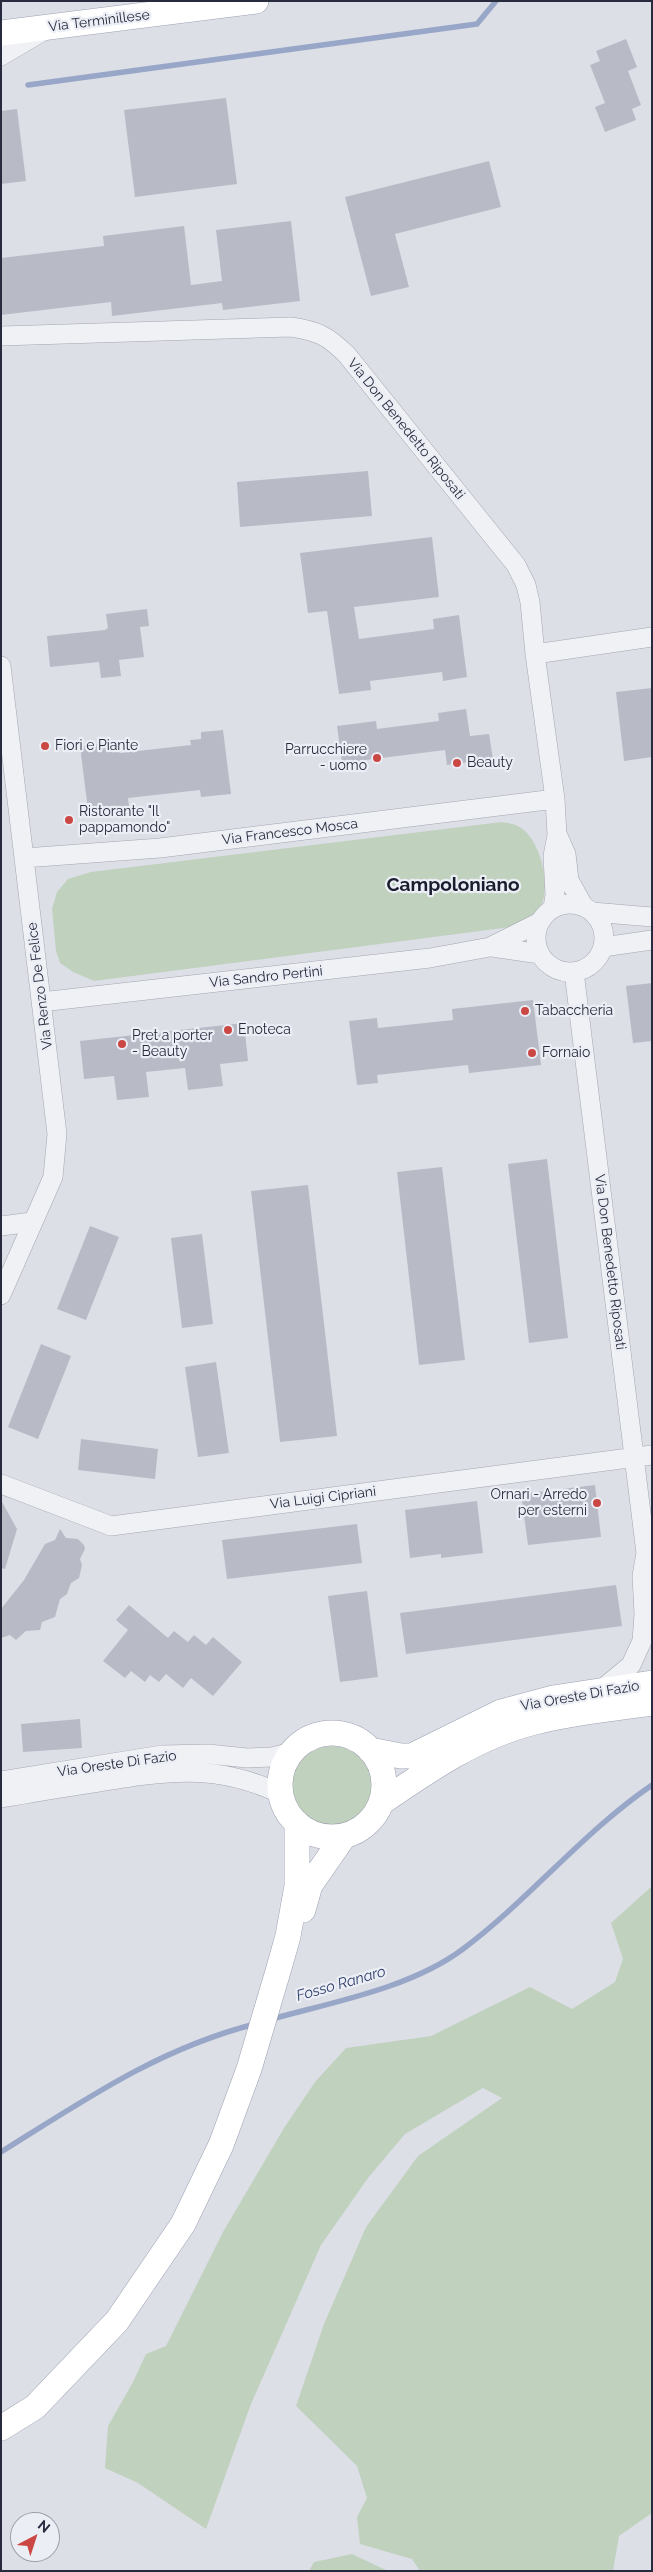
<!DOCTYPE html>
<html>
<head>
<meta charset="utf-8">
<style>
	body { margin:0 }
	#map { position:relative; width:653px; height:2572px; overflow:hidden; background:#dddfe7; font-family:Raleway,sans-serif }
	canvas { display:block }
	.frame { position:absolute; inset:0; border:2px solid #272b3d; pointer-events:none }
	.north { position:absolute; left:10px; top:2512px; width:50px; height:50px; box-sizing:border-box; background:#eceef5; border:1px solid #9da0ab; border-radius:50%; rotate:40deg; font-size:14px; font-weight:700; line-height:20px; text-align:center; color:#272b3d }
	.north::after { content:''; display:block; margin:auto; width:18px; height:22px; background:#cb4743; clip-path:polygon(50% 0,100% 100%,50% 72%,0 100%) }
</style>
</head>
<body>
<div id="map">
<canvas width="653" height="2572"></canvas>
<div class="frame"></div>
<div class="north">N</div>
</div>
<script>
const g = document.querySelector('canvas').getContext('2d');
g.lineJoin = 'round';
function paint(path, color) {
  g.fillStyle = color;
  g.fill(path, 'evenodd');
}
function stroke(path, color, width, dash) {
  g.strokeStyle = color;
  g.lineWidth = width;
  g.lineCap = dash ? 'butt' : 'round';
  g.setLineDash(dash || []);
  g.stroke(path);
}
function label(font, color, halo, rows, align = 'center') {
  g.font = font + ' Raleway,sans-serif';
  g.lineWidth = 4.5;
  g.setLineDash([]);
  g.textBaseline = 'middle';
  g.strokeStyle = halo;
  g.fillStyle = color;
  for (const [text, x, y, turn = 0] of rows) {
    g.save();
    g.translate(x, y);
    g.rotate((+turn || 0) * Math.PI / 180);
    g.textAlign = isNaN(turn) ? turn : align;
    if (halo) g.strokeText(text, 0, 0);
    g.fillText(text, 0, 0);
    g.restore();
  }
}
paint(new Path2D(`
	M502 822C508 823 516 824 521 828 542 841 555 897 535 916 530 921 518 924 511 927L94 981 73 972 60 963 56 951 52 909 57 892 68 879 91 872Z
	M292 1786a40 40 0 1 1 80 0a40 40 0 1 1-80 0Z
	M652 1886V2513L619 2536 613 2571H420L412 2559 360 2544 357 2517 367 2498 357 2466 296 2406 324 2324 366 2227 418 2156 502 2098 483 2088 405 2134 368 2178 321 2245 251 2404 206 2529 138 2483 105 2468 108 2426 133 2382 146 2354 166 2346 223 2232 284 2128 315 2082 346 2048 431 2036 530 1987 572 2009 615 1982 623 1959 611 1923Z
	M352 2554 388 2571H309L314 2562Z`), '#c0d1be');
stroke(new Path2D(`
	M28 85 477 24 496 1
	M272 2019C333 2002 411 1988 463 1949 530 1899 583 1832 652 1785
	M1 2152C86 2099 158 2049 255 2024`), '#98a6c7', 5.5);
paint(new Path2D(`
	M626 39 637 67 628 71 641 105 632 109 636 120 605 132 595 107 605 103 590 65 600 61 596 51Z
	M226 98 237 184 135 197 124 110Z
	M17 109 26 181 1 184V111Z
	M489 161 501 207 395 234 409 287 371 296 345 197Z
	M291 221 300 301 223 310 222 303 112 316 111 302 1 315V258L104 246 103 236 184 226 191 285 222 281 216 230Z
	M368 471 372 516 240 527 237 482Z
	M432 537 439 597 354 607 359 639 434 629 433 619 459 615 467 677 443 681 442 672 370 681 371 690 339 694 327 611 308 613 300 553Z
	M147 609 149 626 140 627 144 657 119 660 121 676 101 678 99 662 50 667 47 636 105 630 108 628 106 614Z
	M652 688V757L624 761 616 692Z
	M466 709 470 736 489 734 493 759 447 765 445 750 342 763 337 726 376 721 377 729 439 721 438 713Z
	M223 730 231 794 201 797 200 790 128 798 129 806 88 810 80 746 108 743V751L119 750 120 753 191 745 190 740 201 739V732Z
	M652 983V1041L633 1043 626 986Z
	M533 1000 541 1065 469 1073 468 1065 377 1075 378 1083 357 1085 349 1021 377 1018 378 1028 453 1020 452 1009Z
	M244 1023 248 1061 220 1064 223 1086 188 1090 185 1068 146 1072 149 1097 117 1100 114 1076 84 1079 80 1041Z
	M547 1159 568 1338 529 1343 508 1164Z
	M442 1167 465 1360 419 1365 397 1172Z
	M308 1185 337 1436 280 1442 251 1191Z
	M90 1226 119 1237 86 1320 57 1309Z
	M202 1234 213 1324 182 1328 171 1238Z
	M41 1344 71 1356 38 1439 8 1427Z
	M216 1362 229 1453 198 1457 185 1367Z
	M81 1439 158 1449 155 1479 78 1470Z
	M595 1485 601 1537 528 1545 521 1494Z
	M1 1500 17 1529 5 1569 1 1568Z
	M477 1501 483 1553 441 1558V1554L410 1558 405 1510Z
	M357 1524 362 1563 227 1579 222 1540Z
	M60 1529 66 1538 78 1539 84 1545 85 1549 80 1559 82 1565 79 1578 71 1583 67 1594 60 1599 55 1617 42 1622 40 1630 26 1631 16 1640 10 1635 1 1638V1609L24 1580 45 1544 55 1540Z
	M616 1585 622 1626 406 1654 400 1613Z
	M367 1591 378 1677 340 1682 328 1596Z
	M129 1605 168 1638 174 1631 188 1642 194 1635 206 1645 213 1637 242 1662 213 1696 191 1678 183 1688 166 1674 159 1682 150 1675 145 1682 131 1671 125 1678 103 1661 128 1630 116 1620Z
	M80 1719 82 1748 23 1752 21 1724Z`), '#b8bac6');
const minor = new Path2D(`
	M1 56 45 30
	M1 336 291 327C318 331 328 336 347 355L516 565 526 585 530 602 535 654 555 799 557 835 553 856 555 895 553 908
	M535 654 652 637
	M1 666 57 1134 53 1177 1 1295
	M558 836 566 854 569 880 584 907
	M24 858 160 848 555 799
	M536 938a34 34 0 1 1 68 0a34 34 0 1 1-68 0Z
	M592 912 652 917
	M492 947 540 954
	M603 947 652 940
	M574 972 646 1553 642 1576 644 1614 642 1641 631 1665 602 1689
	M41 1002 430 958 490 947 540 922
	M1 1226 32 1222
	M1 1484 111 1526 652 1455
	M1 1781 162 1755 208 1754 247 1758 272 1757 292 1752
	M1 1798C34 1792 66 1787 99 1782 167 1771 216 1763 281 1794`);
const major = new Path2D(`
	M1 33 256 1
	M280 1785a52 52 0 1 1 104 0a52 52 0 1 1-104 0Z
	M370 1750 401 1756H412L501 1712 553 1698 652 1683
	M382 1802C430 1769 478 1736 535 1722 573 1712 613 1709 652 1703
	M303 1910 310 1885 344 1836
	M1 2428 35 2407 117 2321 183 2224 221 2145 249 2069 279 1968 288 1936 297 1886V1823`);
stroke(minor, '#a3a5b1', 20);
stroke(major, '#9da1b2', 26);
stroke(minor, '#f0f1f5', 19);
stroke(major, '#fff', 25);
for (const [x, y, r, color] of [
	[45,746,5,"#cb4743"],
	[377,758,5,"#cb4743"],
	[457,763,5,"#cb4743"],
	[69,820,5,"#cb4743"],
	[525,1011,5,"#cb4743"],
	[228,1030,5,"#cb4743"],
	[122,1044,5,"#cb4743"],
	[532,1053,5,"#cb4743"],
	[597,1503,5,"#cb4743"]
]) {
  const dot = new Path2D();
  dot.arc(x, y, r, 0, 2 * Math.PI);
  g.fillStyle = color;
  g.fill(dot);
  stroke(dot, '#eceef5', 2);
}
label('14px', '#272b3d', '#eceef5', [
	["Via Terminillese",99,21,-7],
	["Via Don Benedetto Riposati",406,429,51],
	["Via Francesco Mosca",290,832,-7],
	["Via Sandro Pertini",266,977,-6],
	["Via Renzo De Felice",40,986,-97],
	["Via Don Benedetto Riposati",610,1262,83],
	["Via Luigi Cipriani",323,1498,-7],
	["Via Oreste Di Fazio",580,1696,-10],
	["Via Oreste Di Fazio",117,1764,-8]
]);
label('14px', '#272b3d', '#eceef5', [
	["Fiori e Piante",55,746],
	["Parrucchiere",367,750,"right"],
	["- uomo",367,766,"right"],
	["Beauty",467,763],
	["Ristorante \"Il",79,812],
	["pappamondo\"",79,828],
	["Tabaccheria",535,1011],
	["Enoteca",238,1030],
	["Pret a porter",132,1036],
	["- Beauty",132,1052],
	["Fornaio",542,1053],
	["Ornari - Arredo",587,1495,"right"],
	["per esterni",587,1511,"right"]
], 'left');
label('italic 15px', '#324370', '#eceef5', [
	["Fosso Ranaro",341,1984,-16]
]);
label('bold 19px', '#191d2e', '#eceef5', [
	["Campoloniano",453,885]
]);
</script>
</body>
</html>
